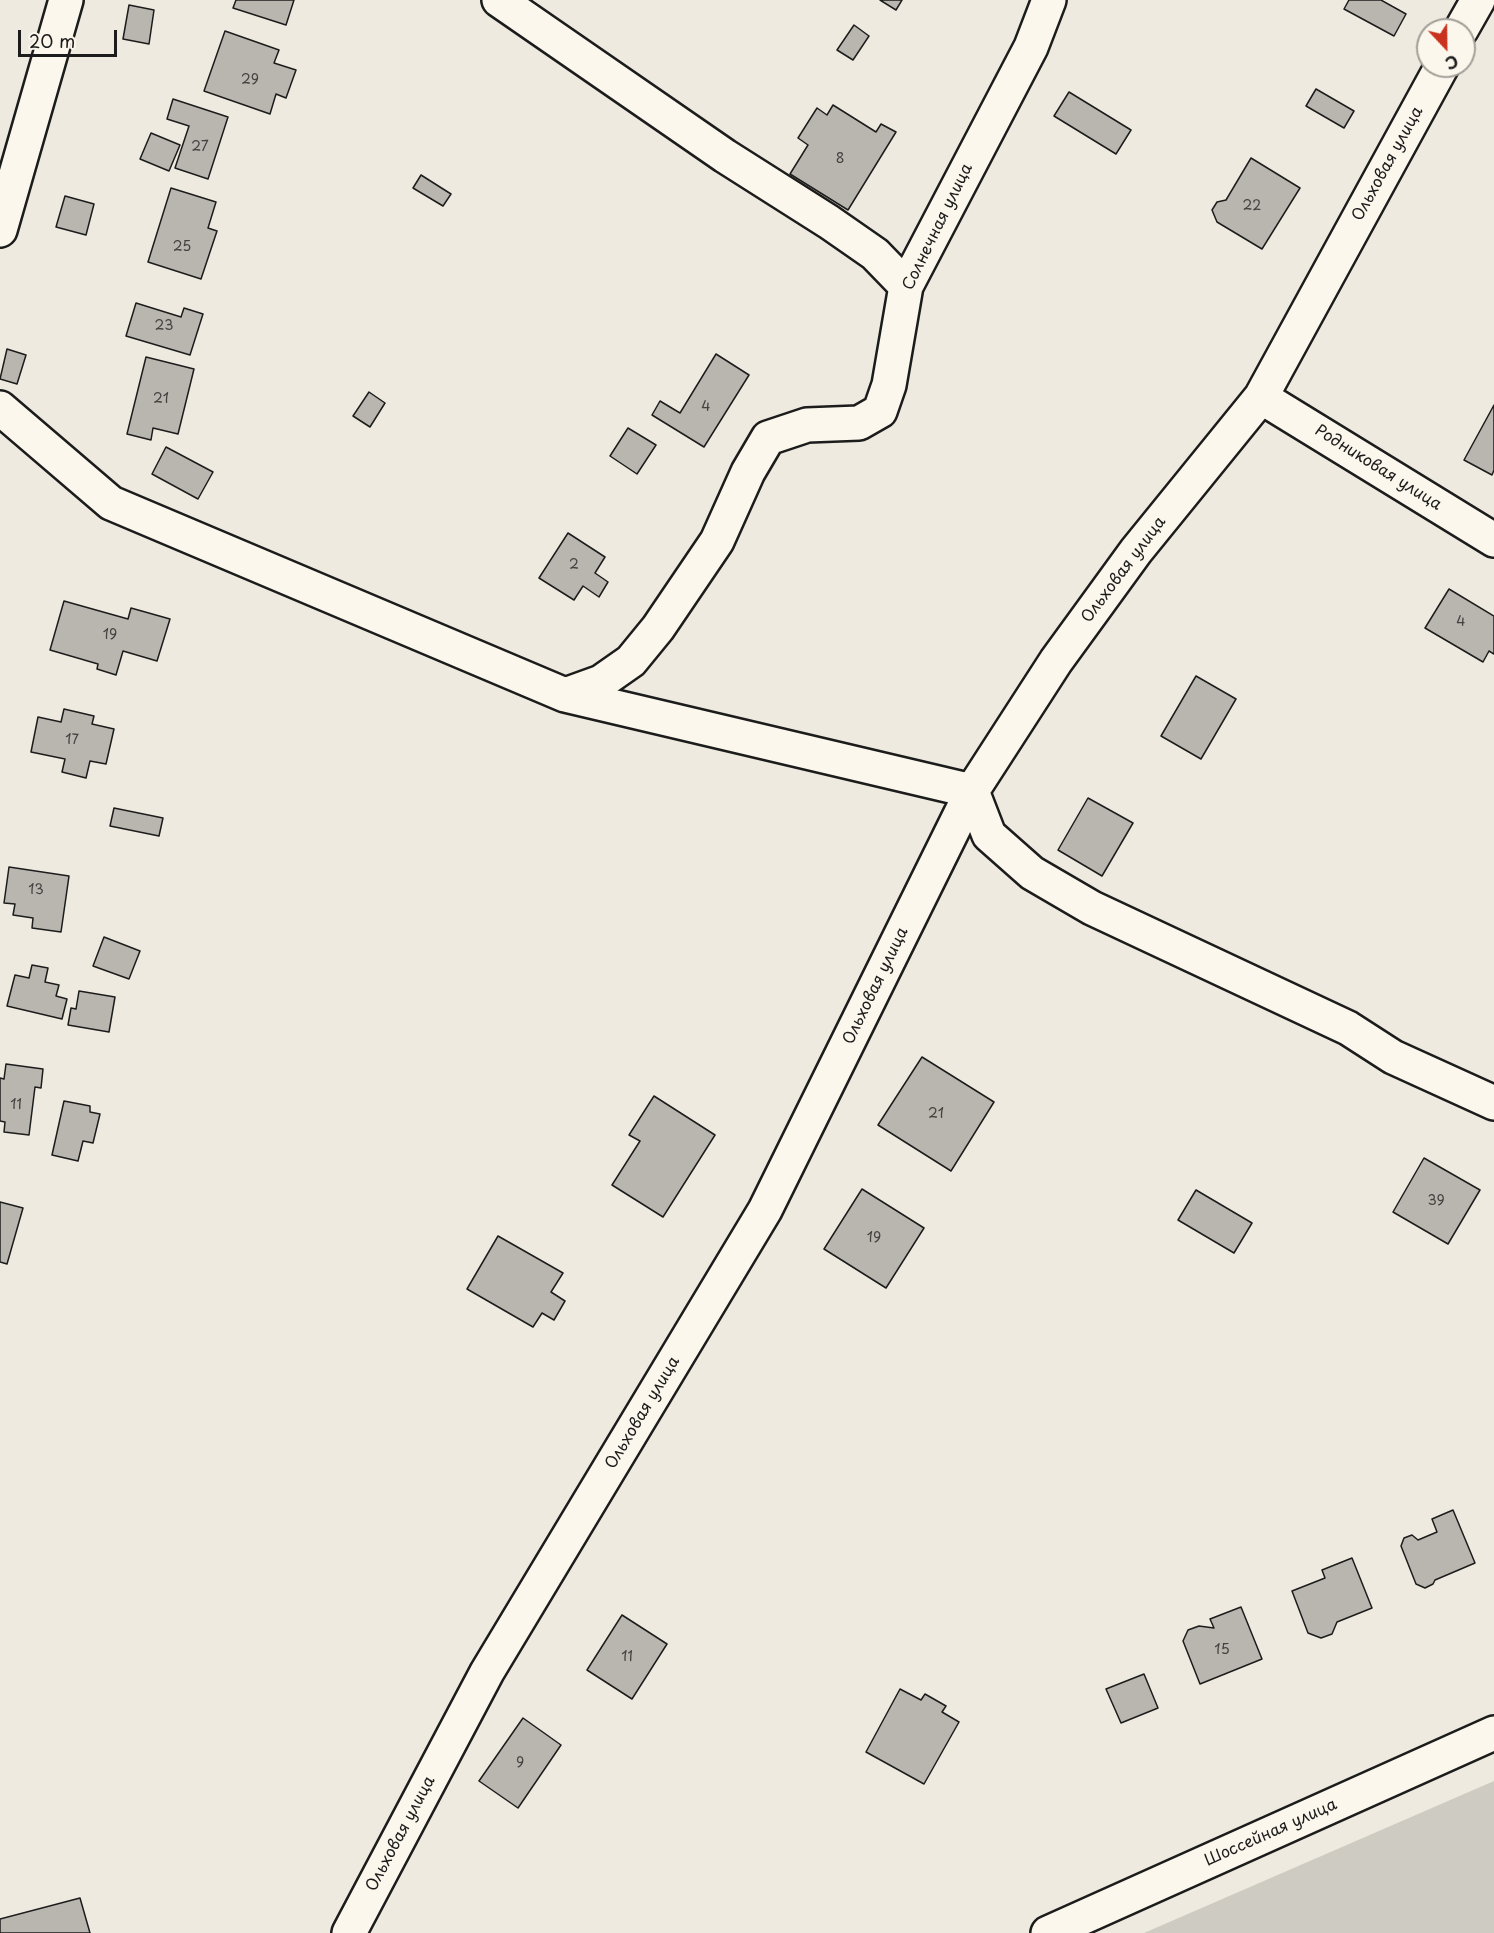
<!DOCTYPE html>
<html>
<head>
<meta charset="utf-8">
<style>
	body { margin:0 }
	#map { position:relative; width:1494px; height:1933px; overflow:hidden; background:#eeeadf; font-family:"Playpen Sans",sans-serif }
	canvas { display:block }
	.north { position:absolute; left:1416px; top:18px; width:60px; height:60px; box-sizing:border-box; background:#fbf7ec; border:2px solid #a29f99; border-radius:50%; rotate:158deg; font-size:16px; font-weight:700; line-height:24px; text-align:center; color:#1c1c1c }
	.north::after { content:''; display:block; margin:auto; width:21px; height:27px; background:#c8321e; clip-path:polygon(50% 0,100% 100%,50% 72%,0 100%) }
	.scale { position:absolute; left:18px; top:30px; width:99px; height:27px; box-sizing:border-box; border:3px solid #1c1c1c; border-top:0; padding-left:8px; font-size:18px; line-height:21px; white-space:nowrap; color:#1c1c1c; -webkit-text-stroke:4px #fbf7ec; paint-order:stroke }
</style>
</head>
<body>
<div id="map">
<canvas width="1494" height="1933"></canvas>
<div class="north">С</div>
<div class="scale">20 m</div>
</div>
<script>
const g = document.querySelector('canvas').getContext('2d');
g.lineJoin = 'round';
function paint(path, color) {
  g.fillStyle = color;
  g.fill(path, 'evenodd');
}
function stroke(path, color, width, dash) {
  g.strokeStyle = color;
  g.lineWidth = width;
  g.lineCap = dash ? 'butt' : 'round';
  g.setLineDash(dash || []);
  g.stroke(path);
}
function label(font, color, halo, rows, align = 'center') {
  g.font = font + ' "Playpen Sans",sans-serif';
  g.lineWidth = 4.5;
  g.setLineDash([]);
  g.textBaseline = 'middle';
  g.strokeStyle = halo;
  g.fillStyle = color;
  for (const [text, x, y, turn = 0] of rows) {
    g.save();
    g.translate(x, y);
    g.rotate((+turn || 0) * Math.PI / 180);
    g.textAlign = isNaN(turn) ? turn : align;
    if (halo) g.strokeText(text, 0, 0);
    g.fillText(text, 0, 0);
    g.restore();
  }
}
paint(new Path2D(`
	M1494 1781V1933H1144Z`), '#ceccc2');
const building = new Path2D(`
	M236 0H294L286 25 233 8Z
	M880 0H902L896 10Z
	M1349 0H1381L1406 14 1394 36 1344 9Z
	M129 5 154 10 149 44 123 39Z
	M854 25 869 36 853 60 837 50Z
	M225 31 279 50 274 63 296 70 286 98 276 94 270 114 204 91Z
	M1316 89 1354 111 1344 128 1306 106Z
	M1069 92 1131 130 1116 154 1054 116Z
	M173 99 228 117 208 179 175 168 189 126 167 119Z
	M833 105 876 132 881 124 896 132 848 210 790 174 808 145 798 138 817 108 827 115Z
	M151 133 180 145 169 171 140 159Z
	M1251 158 1300 188 1262 249 1217 222 1212 210 1217 202 1226 200Z
	M421 175 451 194 443 206 413 188Z
	M171 188 216 202 208 228 217 231 201 279 148 262Z
	M65 196 94 204 86 235 56 227Z
	M136 303 181 317 184 308 203 314 190 355 126 336Z
	M7 349 26 355 17 384 0 379Z
	M716 354 749 375 704 447 652 415 660 401 680 413Z
	M146 357 194 369 178 434 153 428 151 440 127 434Z
	M369 392 385 403 370 427 353 416Z
	M1494 405V470L1492 475 1464 460Z
	M628 428 656 445 637 474 610 456Z
	M166 447 213 472 198 499 152 474Z
	M568 533 605 557 595 573 608 582 599 597 583 586 574 600 539 578Z
	M1449 589 1494 616V654L1489 651 1483 662 1425 628Z
	M64 601 128 619 131 608 170 619 157 661 123 651 116 675 97 669 98 664 50 650Z
	M1196 676 1236 699 1201 759 1161 736Z
	M64 709 94 716 92 724 114 729 106 764 90 761 86 778 62 772 65 759 31 752 38 717 61 722Z
	M1088 798 1133 823 1102 876 1058 850Z
	M114 808 163 818 159 836 110 826Z
	M9 867 69 876 61 932 32 928 33 918 13 915 15 904 4 903Z
	M104 937 140 951 129 979 93 966Z
	M32 965 48 968 45 982 59 985 56 996 67 999 62 1019 7 1006 15 975 29 978Z
	M79 991 115 997 109 1032 68 1025 71 1008 76 1009Z
	M922 1057 994 1102 951 1171 878 1125Z
	M6 1064 43 1069 41 1088 35 1087 29 1135 4 1132 5 1122 0 1121V1078L4 1079Z
	M654 1096 715 1135 663 1217 612 1185 640 1141 629 1135Z
	M64 1101 90 1106V1112L100 1114 93 1143 83 1141 78 1161 52 1155Z
	M1424 1158 1480 1190 1448 1244 1393 1212Z
	M862 1189 924 1228 886 1288 824 1249Z
	M1196 1190 1252 1223 1234 1253 1178 1220Z
	M0 1202 23 1208 7 1264 0 1262Z
	M498 1236 563 1273 551 1292 565 1301 554 1320 542 1313 533 1327 467 1289Z
	M1453 1510 1475 1563 1435 1580 1433 1584 1425 1588 1416 1584 1401 1546 1404 1538 1412 1535 1418 1540 1437 1532 1432 1519Z
	M1352 1558 1372 1608 1337 1622 1332 1634 1321 1638 1308 1633 1292 1591 1325 1578 1322 1570Z
	M1241 1607 1262 1659 1200 1684 1183 1641 1188 1630 1199 1626 1214 1628 1210 1619Z
	M622 1615 667 1644 632 1699 587 1670Z
	M1144 1674 1158 1708 1121 1723 1106 1689Z
	M900 1689 921 1700 925 1694 946 1706 942 1712 959 1722 924 1784 866 1752Z
	M523 1718 561 1745 518 1808 479 1781Z
	M80 1898 90 1933H0V1919Z`);
paint(building, '#b9b6af');
stroke(building, '#1c1c1c', 1.5);
const minor = new Path2D(`
	M499 0 725 156 829 222 875 254 906 286
	M1461 30 1478 0
	M0 230 66 0
	M1261 397 1494 540
	M0 408 111 503 565 695 972 791 989 835 1032 873 1092 908 1348 1028 1393 1057 1494 1103
	M565 695 601 682 631 661 658 628 717 541 748 472 768 438 807 425 859 423 880 411 889 385 906 286 1031 47 1049 0
	M349 1933 487 1672 765 1210 972 791 1056 661 1136 551 1261 397 1442 66
	M1048 1933 1494 1733`);
stroke(minor, '#1c1c1c', 38);
stroke(minor, '#fbf7ec', 33);
label('14px', '#434241', null, [
	["29",250,80],
	["27",200,147],
	["8",840,159],
	["22",1252,206],
	["25",182,247],
	["23",164,326],
	["21",161,399],
	["4",706,407],
	["2",574,565],
	["4",1461,622],
	["19",110,635],
	["17",72,740],
	["13",36,890],
	["11",16,1105],
	["21",936,1114],
	["39",1436,1201],
	["19",874,1238],
	["15",1222,1650],
	["11",627,1657],
	["9",520,1763]
]);
label('16px', '#1c1c1c', '#fbf7ec', [
	["Ольховая улица",1388,164,-61],
	["Солнечная улица",938,227,-64],
	["Родниковая улица",1378,468,32],
	["Ольховая улица",1124,570,-53],
	["Ольховая улица",876,986,-64],
	["Ольховая улица",643,1413,-59],
	["Шоссейная улица",1271,1833,-24],
	["Ольховая улица",401,1834,-62]
]);
</script>
</body>
</html>
